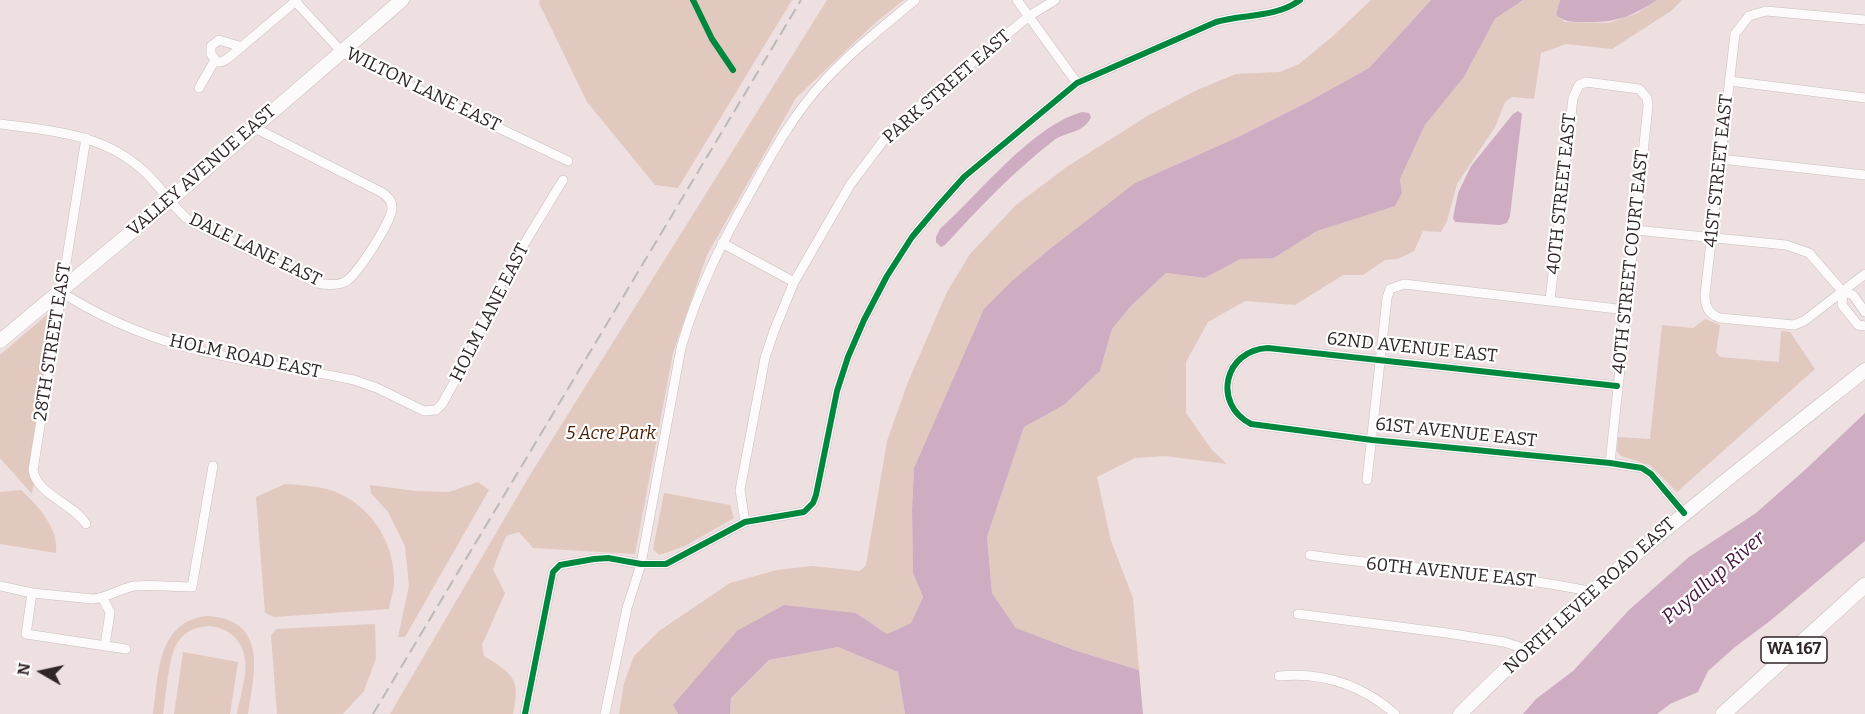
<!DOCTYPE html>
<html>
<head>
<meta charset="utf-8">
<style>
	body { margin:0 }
	#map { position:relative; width:1865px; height:714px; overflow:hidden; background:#eedfe0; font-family:Bitter,serif }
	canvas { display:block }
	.north { position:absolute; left:12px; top:642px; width:60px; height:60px; -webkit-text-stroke:4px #fff; paint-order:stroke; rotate:279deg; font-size:16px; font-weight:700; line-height:24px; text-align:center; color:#302627 }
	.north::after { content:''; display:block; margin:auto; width:21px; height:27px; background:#302627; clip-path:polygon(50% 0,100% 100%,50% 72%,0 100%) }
</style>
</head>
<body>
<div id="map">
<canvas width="1865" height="714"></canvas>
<div class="north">N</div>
</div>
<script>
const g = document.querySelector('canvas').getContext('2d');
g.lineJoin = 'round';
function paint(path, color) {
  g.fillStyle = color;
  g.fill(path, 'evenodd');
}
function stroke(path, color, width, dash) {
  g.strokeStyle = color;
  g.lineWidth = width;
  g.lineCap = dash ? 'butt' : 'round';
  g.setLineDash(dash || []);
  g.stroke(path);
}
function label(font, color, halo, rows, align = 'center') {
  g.font = font + ' Bitter,serif';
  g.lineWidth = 4.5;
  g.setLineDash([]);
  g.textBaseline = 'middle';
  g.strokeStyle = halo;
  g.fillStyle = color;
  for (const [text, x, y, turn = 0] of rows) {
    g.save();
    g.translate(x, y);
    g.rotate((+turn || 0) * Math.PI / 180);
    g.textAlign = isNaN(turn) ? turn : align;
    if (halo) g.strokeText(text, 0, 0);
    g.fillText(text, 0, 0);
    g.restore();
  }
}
paint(new Path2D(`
	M540 0H792L678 188 655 185 587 102 539 3Z
	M827 0H904L876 22 796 98 707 255 673 353 635 554 533 548 519 532 506 536 493 569 505 593 482 645 484 656C513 674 521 679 513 714H390L530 475Z
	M1371 0H1431L1369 68 1304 104 1238 137 1135 183 956 376 914 468 912 509 913 573 923 597 911 623 887 634 856 613 673 705 678 714H619L624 683 634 656 659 631 730 583 777 570 812 566 860 571 866 565 887 441 908 382 947 292 970 254 1016 205 1068 166 1149 115 1197 90 1236 74 1280 72 1299 64 1333 36Z
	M1523 0H1560L1556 15 1565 22 1608 23 1638 13 1657 0H1682L1671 11 1612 49 1566 44 1541 53 1534 99 1512 97 1505 102 1495 127 1457 184 1447 221 1441 232 1423 231 1414 251 1398 259 1385 260 1363 275H1343L1295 305 1245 301 1208 322 1186 362V413L1212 450 1227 464 1165 456 1135 458 1097 477 1111 541 1133 598 1139 670 1074 650 1016 628 992 593 987 537 1024 427 1064 405 1100 371 1112 329 1130 307 1166 273 1205 278 1240 258H1274L1317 231 1395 205 1402 193 1400 179 1425 125 1464 77 1495 19Z
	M64 300 32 494 0 458V355Z
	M1705 319 1720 325 1716 352 1720 357 1779 362 1781 331 1790 332 1815 369 1677 492 1650 465 1621 456 1617 451 1618 437 1650 439 1662 325 1693 328Z
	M478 482 489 490 405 637H398L409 586 405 546 388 512 371 493 370 485 416 491 449 492Z
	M285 484C299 485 314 486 327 489 369 501 396 542 394 585 393 593 390 601 389 609L274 617 265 613 256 497Z
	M21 490C38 506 59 528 56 553L0 544V492Z
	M664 493 730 505 734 518 685 546 659 555 653 549Z
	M206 616C268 619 255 671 248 714H237C240 696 249 672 244 654 236 622 192 616 176 645 168 661 166 696 163 714H153C159 675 156 623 206 616Z
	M375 624 376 658 364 691 343 714H277L271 636 276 629Z
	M838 647 898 672 905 714H730L731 698 769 660Z
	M183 652 238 662 230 714H174Z`), '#e1c9bf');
paint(new Path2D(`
	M1431 0H1523L1495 19 1464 77 1425 125 1400 179 1402 193 1395 206 1317 231 1274 258 1240 259 1205 278 1166 273 1130 307 1112 329 1100 371 1064 405 1024 427 987 537 992 593 1016 628 1074 650 1139 670 1143 714H905L898 672 838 647 769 660 731 698 730 714H678L673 705 737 631 784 605 856 613 887 634 911 623 923 597 913 573 912 509 914 468 984 309 1012 281 1050 249 1135 183 1238 137 1304 104 1369 68Z
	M1560 0H1657C1633 16 1616 23 1587 22 1574 22 1566 23 1556 15Z
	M1518 111 1522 114 1510 216 1507 223 1500 225 1455 222 1453 218 1458 193 1471 166 1513 114Z
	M1082 112 1089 113 1091 117C1084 134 1065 131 1053 141 1013 172 979 208 945 245L941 247 936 242V237L940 229C979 194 1032 126 1082 112Z
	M1865 413V541L1770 621 1735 647 1708 671 1698 692 1670 704 1657 714H1523L1536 699 1573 671 1629 610 1689 557 1756 513 1807 468Z`), '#ceadc3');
const street = new Path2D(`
	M294 0 341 51 352 58 568 161
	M1017 0 1077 83
	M1865 20 1766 11 1749 16 1735 34 1705 294C1705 306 1708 314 1720 318L1794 325 1804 321 1865 274
	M242 47 219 40 211 46V54L217 62H221L227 59 297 0
	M1729 81 1865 98
	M199 88 215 60
	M0 124C54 131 106 134 147 174 163 190 174 209 191 222L317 283C327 285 336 286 345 282 357 275 393 220 392 207 392 200 387 196 381 192L253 127
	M1720 159 1865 175
	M1635 230 1786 245 1809 253 1843 292 1853 295 1865 312
	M722 243 794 282
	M61 292C97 315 140 334 182 346 238 362 297 368 354 380L377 388 424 411 436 410 442 404 470 354 504 277 563 180
	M1843 292 1842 305 1858 325 1865 326
	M1550 300 1573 98 1579 85 1586 82 1639 89 1647 98 1648 106 1610 463
	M1617 386 1268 348C1224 350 1212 404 1251 424L1372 440 1610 463 1642 468 1651 474 1684 513
	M1367 480 1387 298 1390 289 1404 284 1626 310
	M745 522 740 490 765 358 774 331 794 282 850 185 886 137 904 119 1029 16 1055 0
	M86 524C73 503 37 495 33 470L86 138
	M1310 555C1404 569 1500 572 1593 592
	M0 586 32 593 93 599C107 598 119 589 134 586 150 584 175 587 192 587L213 466
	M32 593 26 634 126 649
	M103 599 110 612 105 646
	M1298 614 1447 633 1504 642 1529 650
	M1279 676C1323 672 1362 685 1395 714
	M525 714 553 572 560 565 594 559 608 558 641 564H666L745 522 804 512 813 503 816 495 837 391 848 357 864 320 887 276 912 237 939 205 964 177 1077 83 1216 22C1243 14 1276 18 1300 0
	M605 714 627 608 641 564 681 348C697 291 721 244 750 193 772 153 794 113 826 79 853 50 885 25 915 0`);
const secondary = new Path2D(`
	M0 341 171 199 402 0
	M1460 714C1585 589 1726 480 1865 370`);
const primary = new Path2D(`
	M1723 714 1865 585`);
stroke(street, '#c9bebe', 10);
stroke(secondary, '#c9bebe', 15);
stroke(primary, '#c9bebe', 16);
stroke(street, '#fcfafa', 9);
stroke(secondary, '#fcfafa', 14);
stroke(primary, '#fcfafa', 15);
stroke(new Path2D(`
	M373 714 801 0`), '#bcb9b9', 2, [12, 6]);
stroke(new Path2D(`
	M693 0 712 39 733 70
	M1617 386 1268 348C1224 350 1212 404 1251 424L1372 440 1610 463 1642 468 1651 474 1684 513
	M525 714 553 572 560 565 594 559 608 558 641 564H666L745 522 804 512 813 503 816 495 837 391 848 357 864 320 887 276 912 237 939 205 964 177 1077 83 1216 22C1243 14 1276 18 1300 0`), '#00873e', 6);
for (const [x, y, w] of [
	[1794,650,66]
]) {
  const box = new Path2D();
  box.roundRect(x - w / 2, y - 13, w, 26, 4.5);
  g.fillStyle = '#fff';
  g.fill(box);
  stroke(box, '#302627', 1.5);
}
label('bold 16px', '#302627', null, [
	["WA 167",1794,650]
]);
label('18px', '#302627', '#fff', [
	["PARK STREET EAST",947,87,-41],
	["WILTON LANE EAST",423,90,26],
	["VALLEY AVENUE EAST",202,171,-41],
	["41ST STREET EAST",1719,171,-84],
	["40TH STREET EAST",1562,194,-84],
	["DALE LANE EAST",255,250,26],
	["40TH STREET COURT EAST",1631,262,-84],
	["HOLM LANE EAST",490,313,-63],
	["28TH STREET EAST",53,342,-81],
	["62ND AVENUE EAST",1412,348,6],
	["HOLM ROAD EAST",245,357,12],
	["61ST AVENUE EAST",1456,433,6],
	["60TH AVENUE EAST",1451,573,6],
	["NORTH LEVEE ROAD EAST",1590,596,-42]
]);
label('italic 18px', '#471e00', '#fff', [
	["5 Acre Park",611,434]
]);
label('italic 20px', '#481741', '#fff', [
	["Puyallup River",1714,578,-41]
]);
</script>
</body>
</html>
